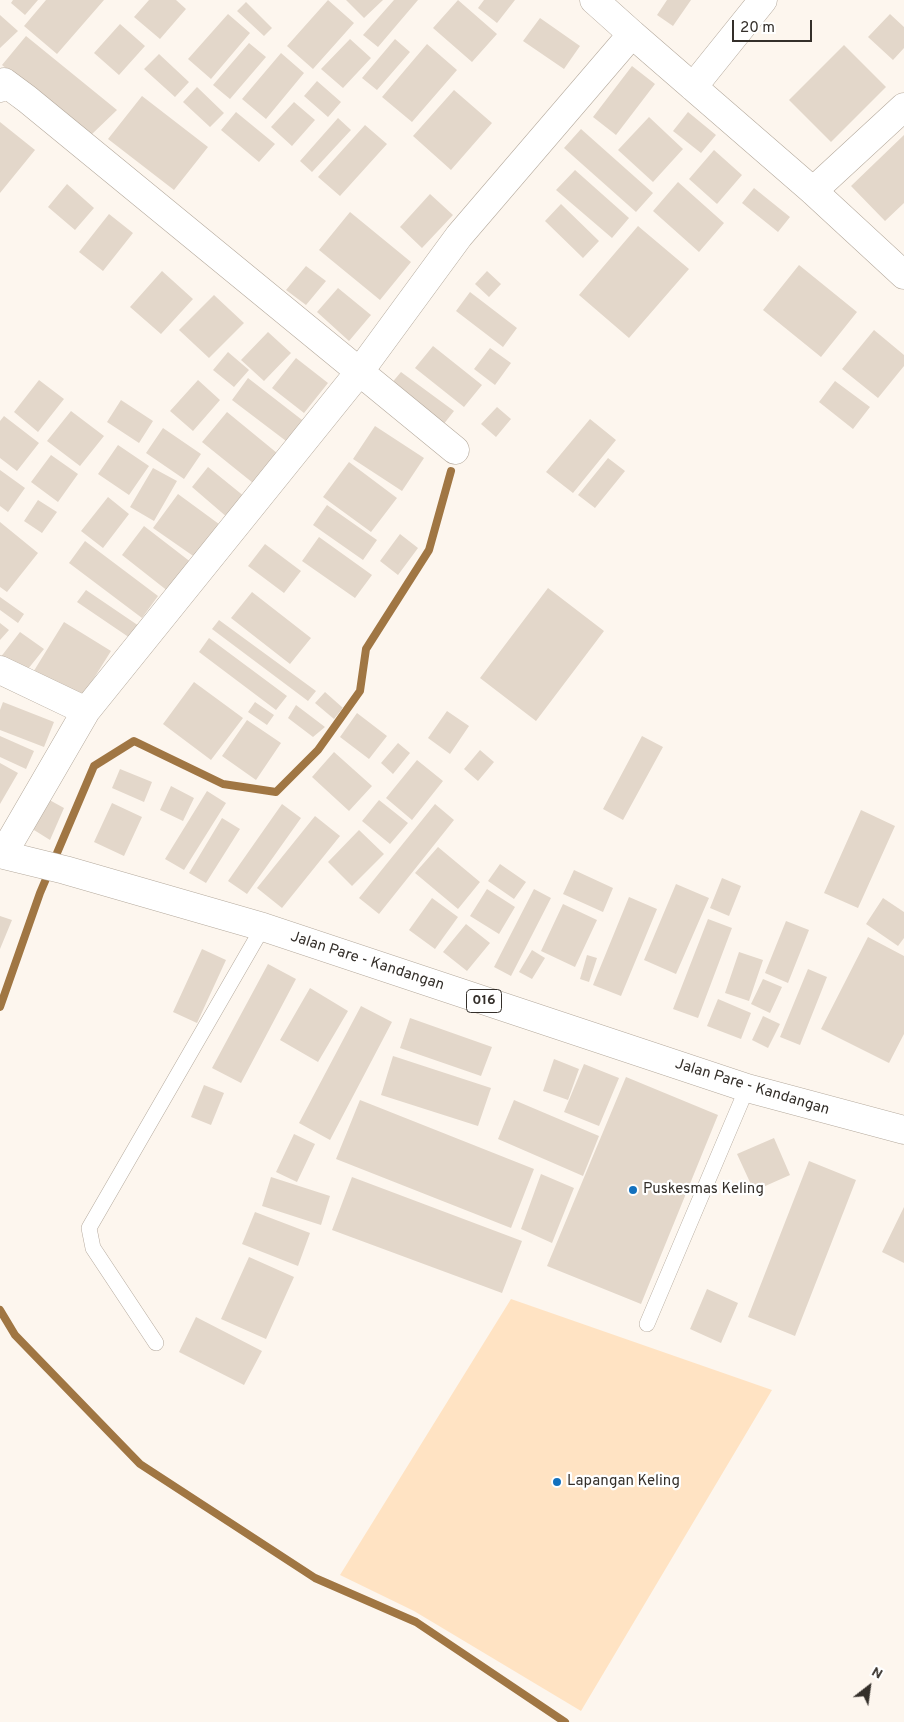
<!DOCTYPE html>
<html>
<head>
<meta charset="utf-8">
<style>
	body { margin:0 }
	#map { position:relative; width:904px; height:1722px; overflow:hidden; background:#fdf6ee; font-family:Overpass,sans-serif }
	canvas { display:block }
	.north { position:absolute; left:844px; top:1662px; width:50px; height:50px; -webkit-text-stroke:4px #fff; paint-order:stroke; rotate:30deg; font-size:14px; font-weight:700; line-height:20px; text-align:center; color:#342f2a }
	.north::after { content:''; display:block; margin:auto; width:18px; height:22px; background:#342f2a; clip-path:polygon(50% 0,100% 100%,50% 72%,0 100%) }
	.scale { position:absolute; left:732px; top:20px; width:80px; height:22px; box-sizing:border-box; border:2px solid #342f2a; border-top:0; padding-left:6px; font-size:15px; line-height:18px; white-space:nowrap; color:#342f2a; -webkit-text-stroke:4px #fff; paint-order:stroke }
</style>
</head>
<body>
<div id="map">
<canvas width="904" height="1722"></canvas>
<div class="north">N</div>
<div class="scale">20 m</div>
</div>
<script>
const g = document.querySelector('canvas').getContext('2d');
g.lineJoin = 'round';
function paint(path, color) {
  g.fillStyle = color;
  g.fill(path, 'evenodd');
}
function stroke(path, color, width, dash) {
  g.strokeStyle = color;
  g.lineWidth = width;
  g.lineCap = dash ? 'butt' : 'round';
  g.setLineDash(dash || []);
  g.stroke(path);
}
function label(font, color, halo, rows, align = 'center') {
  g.font = font + ' Overpass,sans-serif';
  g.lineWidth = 4.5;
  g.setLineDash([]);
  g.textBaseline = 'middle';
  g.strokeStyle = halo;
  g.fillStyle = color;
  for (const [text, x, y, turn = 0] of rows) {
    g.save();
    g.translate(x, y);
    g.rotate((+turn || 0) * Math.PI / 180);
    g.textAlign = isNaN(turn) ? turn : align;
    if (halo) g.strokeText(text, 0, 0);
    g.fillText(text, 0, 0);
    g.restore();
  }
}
paint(new Path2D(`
	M511 1299 772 1390 581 1711 414 1611 340 1575Z`), '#ffe3c3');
stroke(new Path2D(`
	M0 1007 40 893 94 766 134 741 223 784 276 792 318 750 360 691 366 649 429 550 451 471
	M0 1310 15 1335 140 1464 315 1578 416 1622 565 1722`), '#a07643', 8);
paint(new Path2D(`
	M13 0H38L25 15 11 3Z
	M46 0H104L57 54 24 26Z
	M149 0H176L186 9 160 39 134 17Z
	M328 0 354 23 313 69 287 46Z
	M346 0H383L364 18Z
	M394 0H418L378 47 363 35Z
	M458 0 497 34 472 62 433 28Z
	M484 0H515L497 23 478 8Z
	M667 0H691L673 26 657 15Z
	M246 2 272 28 264 36 237 11Z
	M228 14 250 33 211 79 188 59Z
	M890 14 904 27V48L893 60 868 37Z
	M0 15 18 31 0 48Z
	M540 18 580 46 564 69 523 41Z
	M120 24 145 46 119 75 94 53Z
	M26 36 117 110 91 135 2 65Z
	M350 39 371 58 343 88 321 69Z
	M395 39 410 52 377 90 362 78Z
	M249 43 266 57 230 99 213 85Z
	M427 44 457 70 412 122 382 97Z
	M844 45 886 87 831 142 789 100Z
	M281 53 304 73 266 119 242 99Z
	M159 54 189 82 175 97 144 69Z
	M632 66 655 84 616 135 593 117Z
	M317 81 341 102 328 117 304 96Z
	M197 87 224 113 210 127 183 102Z
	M454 90 492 123 451 170 413 136Z
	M142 96 208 147 174 190 108 139Z
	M294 102 315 120 292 146 271 127Z
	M236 112 275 144 259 162 221 130Z
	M688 112 716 135 701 153 673 131Z
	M649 117 683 149 653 182 618 150Z
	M338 118 351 130 312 172 300 161Z
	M0 122 35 150 0 193Z
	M365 125 387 144 340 196 318 177Z
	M581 129 653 193 636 212 564 148Z
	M904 135V203L885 221 851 186Z
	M714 150 742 175 717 204 689 179Z
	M575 170 629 218 612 238 556 190Z
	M678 182 724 223 699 252 653 211Z
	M67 184 94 208 75 230 48 207Z
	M754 188 790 217 778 232 742 203Z
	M430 194 453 215 422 248 400 227Z
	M561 204 599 241 583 258 545 221Z
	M350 212 411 262 380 300 319 250Z
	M109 214 133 233 103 271 79 252Z
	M638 226 689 269 629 338 579 295Z
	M799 265 857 312 821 357 763 310Z
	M306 266 326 281 306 305 286 290Z
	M162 271 193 299 161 334 130 307Z
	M487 271 501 284 489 297 475 284Z
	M338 288 371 315 349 341 317 312Z
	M470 292 517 328 503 347 456 311Z
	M214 295 244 323 209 358 179 330Z
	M874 330 904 355V366L878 398 842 369Z
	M268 332 291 353 264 381 241 360Z
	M433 346 482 385 464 407 415 368Z
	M490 348 511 363 495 385 474 369Z
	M228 352 249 370 234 387 213 370Z
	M296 358 328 383 304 413 272 388Z
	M401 372 454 411 443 425 390 385Z
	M248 378 306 423 290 444 232 400Z
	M39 380 64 399 38 432 14 412Z
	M198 380 220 400 193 431 170 411Z
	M835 381 870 407 853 429 819 402Z
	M121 400 153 421 139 443 107 422Z
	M497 407 511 419 496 437 481 424Z
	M71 411 104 436 80 466 47 441Z
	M227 412 277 453 253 483 202 442Z
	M4 416 39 443 17 471 0 458V421Z
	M590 419 616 440 573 493 546 472Z
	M375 426 424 458 402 491 353 459Z
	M163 428 201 454 184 479 146 453Z
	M118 445 149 466 129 495 98 474Z
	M51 455 78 474 58 502 31 482Z
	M608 458 625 471 595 508 578 495Z
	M349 462 397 498 371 532 323 497Z
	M208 467 245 497 228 518 192 487Z
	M153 468 177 481 154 521 130 507Z
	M0 470 25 488 8 512 0 506Z
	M178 494 223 527 199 560 153 528Z
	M108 497 129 514 103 548 81 531Z
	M38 500 57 512 42 533 24 521Z
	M327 505 377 540 363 560 313 525Z
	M0 522 38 553 7 592 0 587Z
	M144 526 192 563 169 592 122 555Z
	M400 534 418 548 398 575 380 561Z
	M319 537 372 575 355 598 302 561Z
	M85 541 158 596 142 618 69 563Z
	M265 544 301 571 284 593 248 566Z
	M548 588 604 631 536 721 480 678Z
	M86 590 139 626 130 638 77 602Z
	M252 592 311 638 290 664 231 618Z
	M0 597 24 614 18 623 0 610Z
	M219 620 316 691 308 701 212 629Z
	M64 622 111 651 79 702 32 674Z
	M0 623 9 630 0 640Z
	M20 632 44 649 24 674 0 658Z
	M209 638 287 696 276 710 199 652Z
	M194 682 243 718 211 760 163 724Z
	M325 692 343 708 334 719 315 703Z
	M3 702 54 722 44 747 0 730V710Z
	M255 702 274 715 267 725 248 712Z
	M296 705 325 727 313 737 288 718Z
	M447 711 469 726 450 754 428 738Z
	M357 713 387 736 369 759 340 737Z
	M247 720 281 743 256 780 222 756Z
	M0 736 34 751 26 769 0 757Z
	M642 736 663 747 623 820 603 809Z
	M398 743 410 753 393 774 381 763Z
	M480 750 494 762 478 781 464 769Z
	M334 752 372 786 349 811 312 777Z
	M417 760 443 781 412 820 386 798Z
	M0 763 18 773 0 804Z
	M120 769 152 782 144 802 112 788Z
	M171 786 194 798 183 821 160 810Z
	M207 791 226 803 184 870 165 859Z
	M44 797 64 808 50 840 26 825Z
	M379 800 408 823 390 844 362 821Z
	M112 803 142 817 124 856 94 842Z
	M282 804 301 818 247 894 228 881Z
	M435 804 454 820 379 914 359 898Z
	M861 810 895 826 858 908 824 893Z
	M315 816 340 836 282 908 257 888Z
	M222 818 240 829 206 883 189 873Z
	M359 830 384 854 352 886 328 862Z
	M438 847 480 882 458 909 415 873Z
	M500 864 526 882 514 899 488 881Z
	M574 870 613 888 603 912 563 894Z
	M722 878 741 886 729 916 710 908Z
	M676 884 709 898 676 974 644 960Z
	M487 889 515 907 499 934 470 916Z
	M534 889 551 898 511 976 494 967Z
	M629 897 657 909 621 996 593 985Z
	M432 898 458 917 435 949 409 930Z
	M883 898 904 912V938L898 946 866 924Z
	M563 904 597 920 575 967 541 951Z
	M0 916 12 920 0 949Z
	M708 919 732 928 698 1018 673 1009Z
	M786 921 809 930 788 983 765 973Z
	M466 924 490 943 467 971 443 952Z
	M868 937 904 956V1034L889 1063 821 1029Z
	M202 949 226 960 197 1023 173 1012Z
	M532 950 545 958 532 979 519 972Z
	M739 952 763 960 749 1001 725 993Z
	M587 955 597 958 589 982 580 979Z
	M268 964 296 979 241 1083 212 1068Z
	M808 969 827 977 800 1045 780 1037Z
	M763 979 782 987 770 1013 751 1004Z
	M310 988 348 1011 318 1062 280 1040Z
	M718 999 751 1013 741 1039 707 1026Z
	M361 1006 392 1022 330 1140 299 1123Z
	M763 1016 780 1024 768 1048 752 1040Z
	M410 1018 492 1047 481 1076 400 1048Z
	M393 1056 491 1088 478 1126 381 1095Z
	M554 1059 579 1069 568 1100 543 1091Z
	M584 1064 619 1078 599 1126 564 1112Z
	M626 1077 718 1115 641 1304 547 1266Z
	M204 1085 224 1093 211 1125 191 1117Z
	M360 1100 534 1169 511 1228 336 1159Z
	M514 1100 599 1136 583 1176 498 1139Z
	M294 1134 315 1144 297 1182 276 1172Z
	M774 1138 790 1175 754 1191 737 1154Z
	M809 1161 856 1180 795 1336 748 1317Z
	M541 1174 574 1188 552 1243 521 1229Z
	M271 1177 330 1196 321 1225 262 1206Z
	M352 1177 522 1241 502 1293 332 1230Z
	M904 1207V1263L882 1252Z
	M255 1212 310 1233 298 1266 242 1244Z
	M249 1257 294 1277 266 1339 221 1319Z
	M707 1289 738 1303 721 1343 690 1329Z
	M196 1317 262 1351 244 1385 179 1352Z`), '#e3d7ca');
const lane = new Path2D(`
	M647 1324 747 1088
	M156 1343 93 1248 89 1228 263 927`);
const street = new Path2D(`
	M632 34 813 191 904 275
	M693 87 763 0
	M0 88 4 82 27 99 455 450
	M813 191 904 107
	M0 670 86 711
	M3 854 86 711 360 371 459 236 632 34 594 0`);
const primary = new Path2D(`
	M0 854 65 870 263 927 747 1088 904 1130`);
stroke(lane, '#b4a99c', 16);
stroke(street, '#b4a99c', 29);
stroke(primary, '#b4a99c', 29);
stroke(lane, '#fff', 15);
stroke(street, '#fff', 28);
stroke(primary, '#fff', 28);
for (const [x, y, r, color] of [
	[633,1190,5,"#1371be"],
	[557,1482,5,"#1371be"]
]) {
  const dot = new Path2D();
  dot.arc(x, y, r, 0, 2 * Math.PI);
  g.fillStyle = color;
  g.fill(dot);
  stroke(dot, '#fff', 2);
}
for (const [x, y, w] of [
	[484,1001,35]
]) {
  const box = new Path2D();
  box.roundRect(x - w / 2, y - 11.5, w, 23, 4);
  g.fillStyle = '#fff';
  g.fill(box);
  stroke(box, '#342f2a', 1);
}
label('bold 14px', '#342f2a', null, [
	["016",484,1001]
]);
label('15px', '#342f2a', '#fff', [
	["Jalan Pare - Kandangan",367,962,18],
	["Jalan Pare - Kandangan",752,1088,17]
]);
label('15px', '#342f2a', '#fff', [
	["Puskesmas Keling",643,1190],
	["Lapangan Keling",567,1482]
], 'left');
</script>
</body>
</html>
